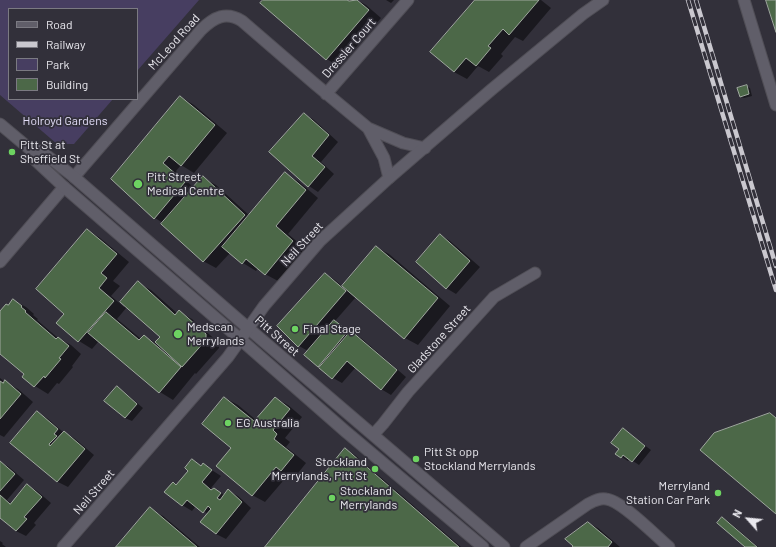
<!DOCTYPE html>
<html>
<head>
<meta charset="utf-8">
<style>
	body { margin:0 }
	#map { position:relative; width:776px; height:547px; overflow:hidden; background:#32303a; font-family:Barlow,sans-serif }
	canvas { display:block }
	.legend { position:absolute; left:8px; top:8px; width:130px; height:92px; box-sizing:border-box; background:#32303a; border:1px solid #7b7a82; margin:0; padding:5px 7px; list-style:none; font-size:12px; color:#e9e8ee }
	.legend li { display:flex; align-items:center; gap:8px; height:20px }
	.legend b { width:20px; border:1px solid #7b7a82 }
	.north { position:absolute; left:728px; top:499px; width:40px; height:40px; -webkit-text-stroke:3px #32303a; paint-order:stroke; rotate:297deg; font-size:11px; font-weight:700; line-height:16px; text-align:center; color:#e9e8ee }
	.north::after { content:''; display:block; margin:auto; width:14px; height:18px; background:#e9e8ee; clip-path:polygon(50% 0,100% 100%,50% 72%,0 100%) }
</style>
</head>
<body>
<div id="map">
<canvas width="776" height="547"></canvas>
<ul class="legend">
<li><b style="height:5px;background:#605e69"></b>Road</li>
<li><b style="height:5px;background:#cac8cf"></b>Railway</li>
<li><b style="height:11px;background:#473e61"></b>Park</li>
<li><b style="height:11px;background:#4c6848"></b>Building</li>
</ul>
<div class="north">N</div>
</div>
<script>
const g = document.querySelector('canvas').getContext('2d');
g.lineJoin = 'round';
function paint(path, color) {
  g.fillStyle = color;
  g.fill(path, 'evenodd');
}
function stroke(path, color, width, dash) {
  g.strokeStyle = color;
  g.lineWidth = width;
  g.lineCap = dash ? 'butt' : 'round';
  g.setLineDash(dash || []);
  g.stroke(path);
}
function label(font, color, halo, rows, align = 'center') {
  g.font = font + ' Barlow,sans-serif';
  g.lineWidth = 3.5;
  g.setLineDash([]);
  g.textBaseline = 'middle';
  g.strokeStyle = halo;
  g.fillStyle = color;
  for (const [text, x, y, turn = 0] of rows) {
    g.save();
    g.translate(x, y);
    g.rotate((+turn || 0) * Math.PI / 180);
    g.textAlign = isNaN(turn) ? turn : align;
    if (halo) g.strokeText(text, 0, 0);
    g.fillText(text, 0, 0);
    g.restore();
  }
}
paint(new Path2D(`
	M0 0H199L137 71V9H9V99H113L74 144H57L0 95Z`), '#473e61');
paint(new Path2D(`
	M264 0H357L366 5 381 18 339 67 327 59Z
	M386 0H394L391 3Z
	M477 0H541L551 8 523 41 515 37 501 54 503 56 489 72 478 66 467 79 454 72Z
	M747 87 750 88 752 96 744 98 741 97Z
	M181 97 194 105 227 133 194 173 181 165 176 171 194 188 203 178 216 185 250 216 285 174 298 181 318 198 288 234 306 249 278 281 265 274 258 268 256 271 243 263 230 253 216 268 203 261 163 223 155 218 112 179Z
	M304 114 314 120 338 142 321 162 334 174 318 192 309 186Z
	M88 230 100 238 129 262 113 281 120 286 111 296 124 307 138 283 151 290 178 314 179 312 192 319 219 343V348L196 374 195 373 173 400 160 392 99 341 92 349 79 341 58 323 66 314ZM127 307 161 337 156 343 144 336 141 339 117 319Z
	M441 235 450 241 480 267 456 294 446 288Z
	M376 247 389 254 450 306 418 345 405 338 356 297 335 321 350 333 361 338 406 377 391 395 381 389 356 367 342 383 333 378 319 366 308 351 299 346 278 326 325 274 335 280 343 287Z
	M13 300 26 307 34 314 33 315 38 319 37 320 58 338 71 345 81 354 72 366 73 367 59 384 57 383 48 394 35 386 23 376 25 374 0 354V312L8 306Z
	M0 378 5 382 18 389 33 402 4 437 0 435Z
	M117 387 123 391 143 408 132 421 125 418 105 401Z
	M225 398 238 405 256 420 275 398 288 405 302 417 285 438 290 442 286 447 306 463 295 477 289 474 265 502 252 495 232 448Z
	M37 413 47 418 63 432 74 438 94 455 68 487 58 482 12 443Z
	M623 429 651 450 639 465 630 459 628 461 617 454 620 449Z
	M345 450 355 455 461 547H266Z
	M192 461 202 466 204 465 221 476 211 488 213 490 214 489 225 495 229 491 238 496 251 508 226 539 216 534 208 514 196 506 192 511 182 505 177 486 189 471Z
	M0 462 9 467 24 480 7 500 12 504 28 486 37 491 51 503 34 523 36 525 26 536 16 531 0 516Z
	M150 509 163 516 200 547H117Z
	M722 518 729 522 758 547H747Z
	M588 523 598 528 620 547H573Z
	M0 541 3 543 2 544 6 547H0Z`), '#0007');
const building = new Path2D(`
	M263 0H347L349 1 357 0 369 10 326 60 260 3Z
	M475 0H539L509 35 503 29 488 46 491 48 476 66 466 58 454 72 430 52Z
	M766 0H776V32Z
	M747 85 749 94 740 97 737 88Z
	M180 96 215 125 181 166 169 156 163 163 185 182 154 219 111 179Z
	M304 113 329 135 312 156 325 167 308 187 269 152Z
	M285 172 306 190 276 226 293 241 265 275 246 259 242 264 222 247Z
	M203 176 245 215 203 262 161 224Z
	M87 229 117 254 101 273 107 278 99 288 114 301 78 342 56 323 64 314 36 289Z
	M440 234 470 261 446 289 416 262Z
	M376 246 438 298 404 339 342 286Z
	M325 273 346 291 298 347 277 326Z
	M138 281 175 315 179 310 206 334V340L182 367 155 342 160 337 120 302Z
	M13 299 22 306 21 307 26 311 25 312 56 339 58 337 69 346 59 358 61 359 45 378 44 376 34 387 22 377 24 374 0 354V311L6 304 8 305Z
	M106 312 139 340 144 335 181 367 159 393 88 333Z
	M334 320 348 331 318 367 304 355Z
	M351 331 397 370 381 390 347 361 332 379 319 368Z
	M5 380 21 394 0 419V381L3 383Z
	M117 386 137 404 125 418 104 401Z
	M224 397 254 421 275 397 290 409 273 430 277 434 274 439 294 455 281 471 276 467 252 496 216 466 231 448 202 424Z
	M37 411 58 429 54 434 57 436 49 444 50 446 64 431 85 449 57 482 10 443Z
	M770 413 776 418V514L700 450 714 433Z
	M623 428 645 446 632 462 623 455 621 458 615 454 619 449 611 443Z
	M345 448 459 547H265Z
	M192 459 201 466 203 463 212 470 202 482 211 490 214 488 221 493 217 498 220 500 228 489 242 502 216 534 200 522 211 509 208 506 203 513 187 500 182 506 164 492 173 482 176 485 188 471 185 468Z
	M0 461 15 474 0 491Z
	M27 484 42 497 24 517 27 519 16 531 0 518V495L10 504Z
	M150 507 197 547H116Z
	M722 517 757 547H745L717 523Z
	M588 522 612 542 608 547H572L573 546 565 539Z`);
paint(building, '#4c6848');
stroke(building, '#9fa89e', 1);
const minor = new Path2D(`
	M326 94 408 0
	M368 128 384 158 389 178
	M74 177 201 30C214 17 226 11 242 21L315 84 368 128 403 143 425 148
	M0 262 64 187
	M248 328 504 547
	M240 339 345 431 483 547
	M373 435 383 424 408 392 494 297 535 273
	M526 547 588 504C594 501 599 498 606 499 621 500 656 536 669 547`);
const secondary = new Path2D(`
	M744 0 776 105
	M0 124 31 150 41 151 74 177 248 328
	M31 150 34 159 64 187 240 339
	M63 547 228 357 264 306 320 241 389 178 491 90 583 14 603 0`);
stroke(minor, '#504e56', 13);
stroke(secondary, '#504e56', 13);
stroke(minor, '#605e69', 11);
stroke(secondary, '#605e69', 11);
const rail = new Path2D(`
	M688 0 776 290
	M696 0 776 266`);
stroke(rail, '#cac8cf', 4.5);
stroke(rail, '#32303a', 3, [9]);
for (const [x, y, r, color] of [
	[12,152,4,"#6dd361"],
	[138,184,5,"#6dd361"],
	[295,329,4,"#6dd361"],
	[178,334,5,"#6dd361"],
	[228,423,4,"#6dd361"],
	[416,459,4,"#6dd361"],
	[375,469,4,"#6dd361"],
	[718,493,4,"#6dd361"],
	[332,498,4,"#6dd361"]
]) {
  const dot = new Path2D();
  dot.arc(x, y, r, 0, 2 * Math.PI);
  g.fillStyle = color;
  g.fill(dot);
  stroke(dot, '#32303a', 1.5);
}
label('12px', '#e9e8ee', '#32303a', [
	["McLeod Road",174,42,-48],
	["Dressler Court",349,48,-49],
	["Neil Street",302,244,-47],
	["Pitt Street",277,336,41],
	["Gladstone Street",439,339,-48],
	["Neil Street",94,492,-49]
]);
label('12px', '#e3def8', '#32303a', [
	["Holroyd Gardens",65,121]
]);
label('12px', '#e9e8ee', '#32303a', [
	["Pitt St at",20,145],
	["Sheffield St",20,159],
	["Pitt Street",147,177],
	["Medical Centre",147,191],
	["Medscan",187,327],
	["Merrylands",187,341],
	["Final Stage",303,329],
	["EG Australia",236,423],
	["Pitt St opp",424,452],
	["Stockland Merrylands",424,466],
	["Stockland",367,462,"right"],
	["Merrylands, Pitt St",367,476,"right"],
	["Merryland",710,486,"right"],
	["Station Car Park",710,500,"right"],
	["Stockland",340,491],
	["Merrylands",340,505]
], 'left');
</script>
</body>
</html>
